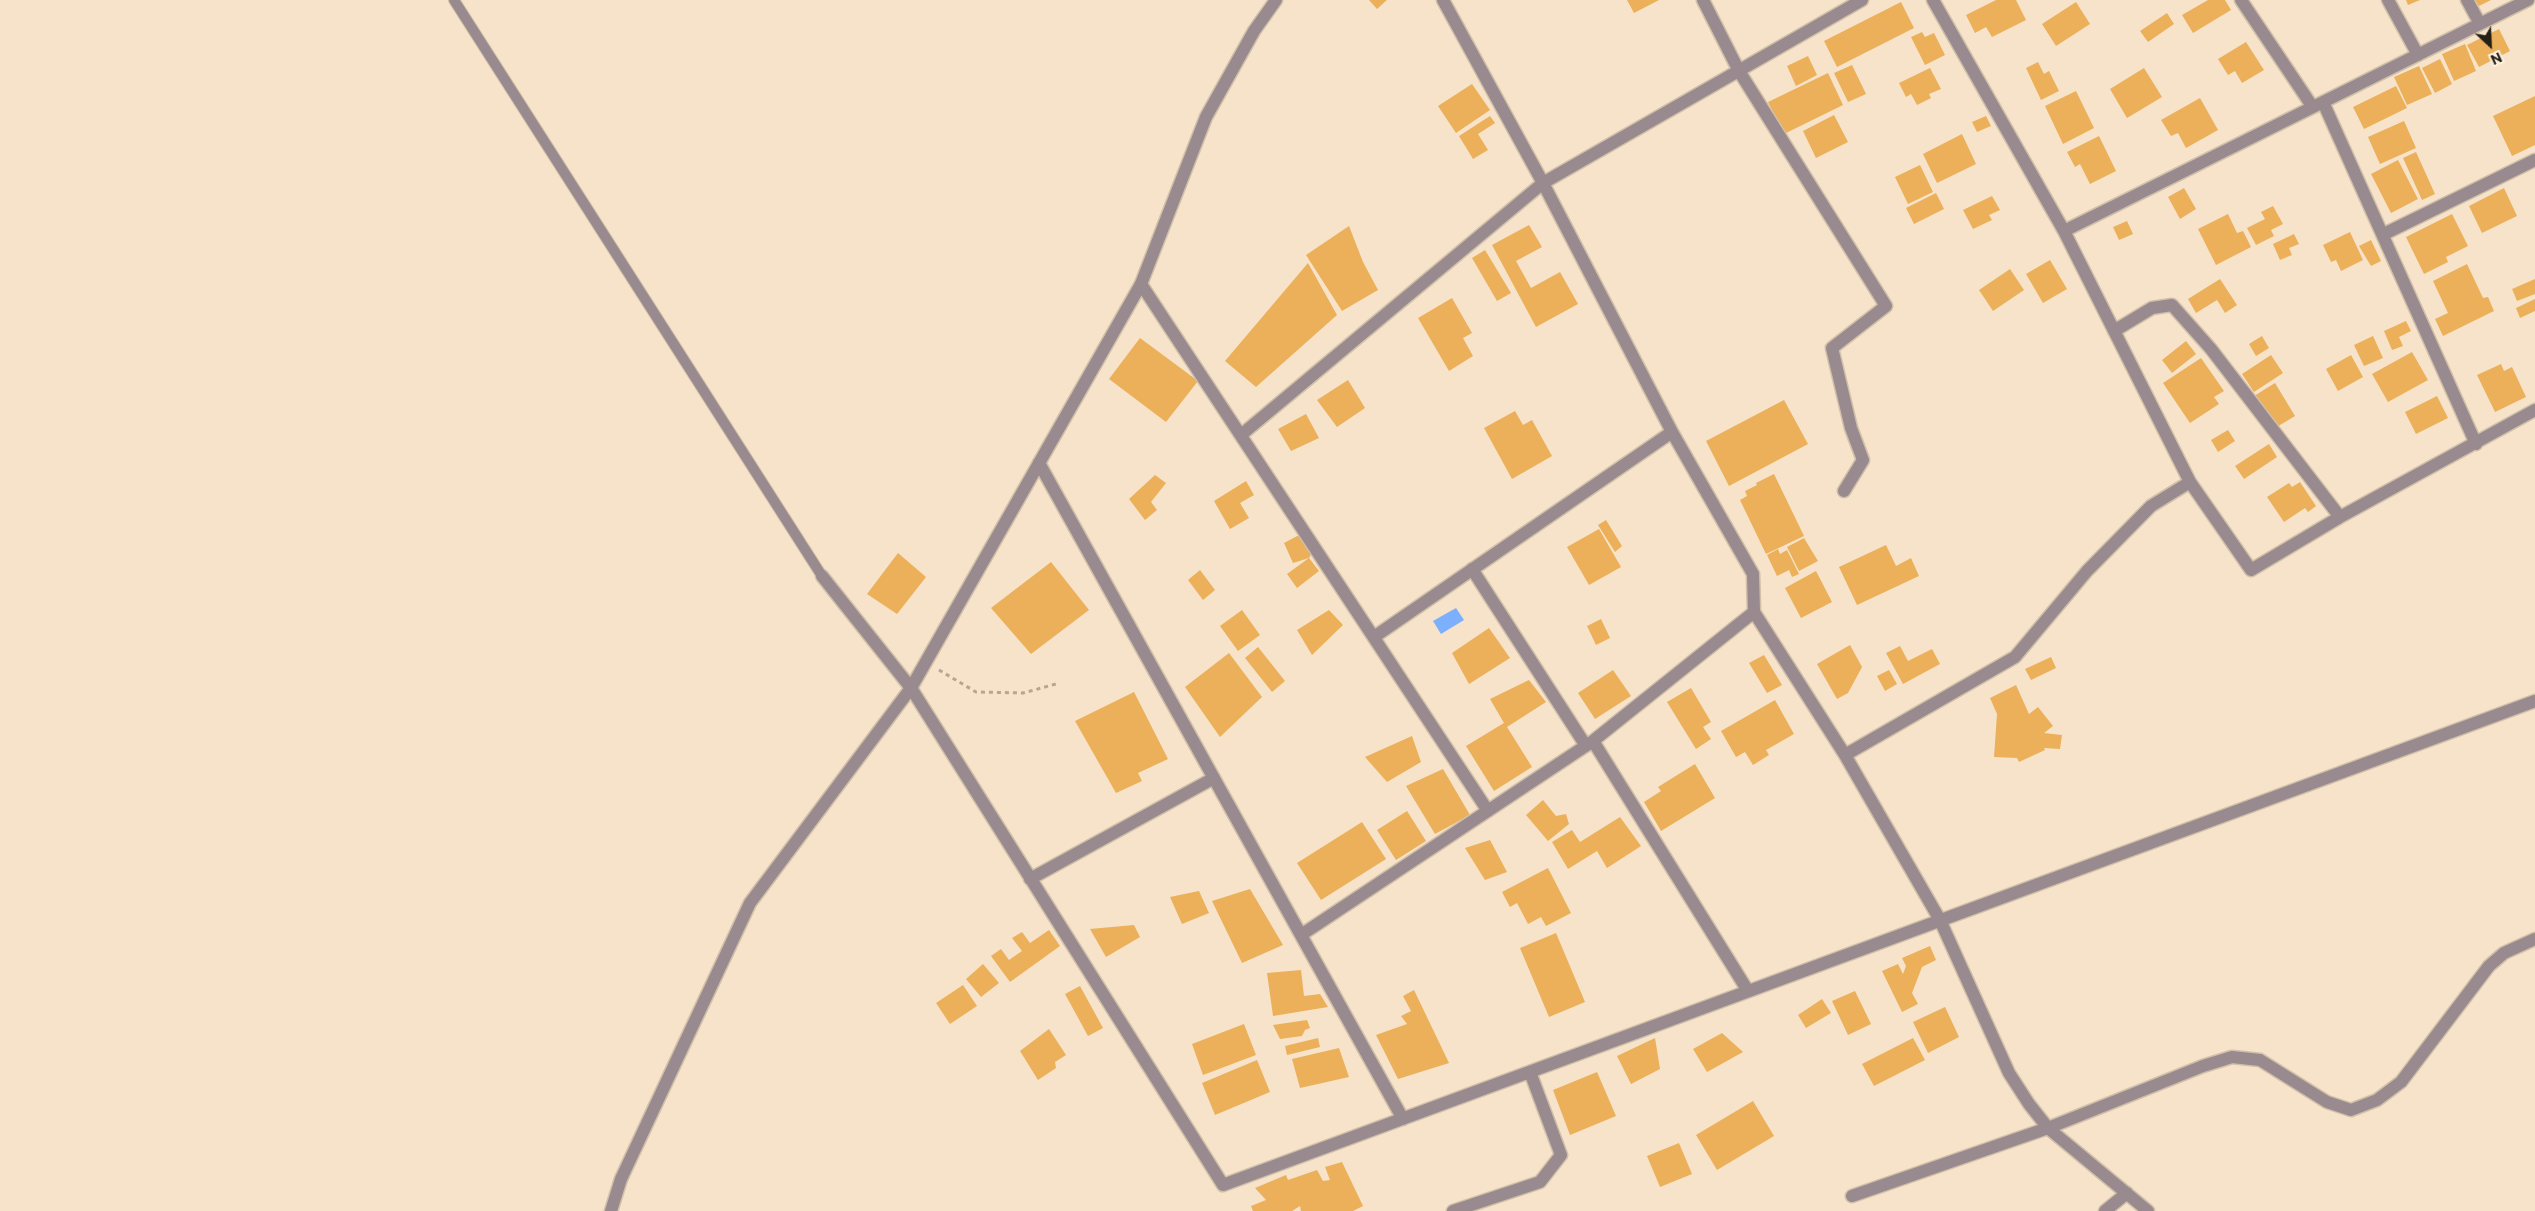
<!DOCTYPE html>
<html>
<head>
<meta charset="utf-8">
<style>
	body { margin:0 }
	#map { position:relative; width:2535px; height:1211px; overflow:hidden; background:#f6e3c9; font-family:Commissioner,sans-serif }
	canvas { display:block }
	.north { position:absolute; left:2465px; top:20px; width:50px; height:50px; -webkit-text-stroke:4px #fdf2e2; paint-order:stroke; rotate:155deg; font-size:14px; font-weight:700; line-height:20px; text-align:center; color:#261f15 }
	.north::after { content:''; display:block; margin:auto; width:18px; height:22px; background:#261f15; clip-path:polygon(50% 0,100% 100%,50% 72%,0 100%) }
</style>
</head>
<body>
<div id="map">
<canvas width="2535" height="1211"></canvas>
<div class="north">N</div>
</div>
<script>
const g = document.querySelector('canvas').getContext('2d');
g.lineJoin = 'round';
function paint(path, color) {
  g.fillStyle = color;
  g.fill(path, 'evenodd');
}
function stroke(path, color, width, dash) {
  g.strokeStyle = color;
  g.lineWidth = width;
  g.lineCap = dash ? 'butt' : 'round';
  g.setLineDash(dash || []);
  g.stroke(path);
}
paint(new Path2D(`
	M1456 608 1464 620 1441 634 1433 621Z`), '#7caffc');
paint(new Path2D(`
	M1369 0H1387L1377 9Z
	M1627 0H1659L1634 13Z
	M1996 0H2016L2026 20 1992 37 1986 27 1975 33 1966 15Z
	M2208 0H2225L2231 10 2193 33 2182 15Z
	M2406 0H2420L2408 5Z
	M2475 0H2491L2479 6Z
	M1901 2 1914 28 1837 67 1824 41Z
	M2076 2 2090 24 2056 46 2042 24Z
	M2167 13 2174 24 2148 42 2140 31Z
	M2499 29 2510 51 2479 67 2467 45Z
	M1922 32 1925 37 1934 33 1945 55 1925 65 1911 37Z
	M2246 42 2264 70 2242 83 2235 71 2228 75 2218 59Z
	M2465 44 2476 71 2454 81 2442 54Z
	M1808 56 1817 75 1796 86 1787 66Z
	M2440 59 2452 84 2435 93 2422 68Z
	M2038 62 2044 74 2049 71 2059 91 2041 100 2026 68Z
	M1852 65 1866 94 1848 102 1834 73Z
	M2419 66 2432 94 2407 105 2394 77Z
	M1930 68 1941 89 1929 94 1931 98 1917 105 1911 94 1906 97 1899 83Z
	M2144 68 2162 97 2127 118 2110 89Z
	M1828 73 1843 105 1784 134 1768 102Z
	M1472 84 1490 110 1456 133 1438 106Z
	M2396 86 2407 108 2364 129 2353 107Z
	M2076 91 2094 128 2063 144 2045 106Z
	M2535 96V145L2512 156 2493 116Z
	M2200 98 2218 130 2186 148 2178 133 2171 136 2161 120Z
	M1834 115 1848 142 1816 158 1803 131Z
	M1490 116 1495 123 1478 134 1488 150 1473 159 1459 136Z
	M1986 116 1991 126 1977 132 1972 122Z
	M2404 121 2416 148 2380 164 2368 137Z
	M1962 134 1976 164 1937 183 1923 154Z
	M2099 136 2116 171 2090 184 2080 164 2075 167 2067 152Z
	M2416 152 2435 194 2422 200 2403 158Z
	M2398 160 2418 199 2391 213 2371 174Z
	M1920 165 1933 192 1908 204 1895 177Z
	M2184 188 2196 209 2180 219 2168 197Z
	M2504 188 2517 216 2482 233 2469 206Z
	M1936 193 1944 209 1914 224 1906 208Z
	M1992 196 2000 210 1989 215 1992 220 1973 229 1963 210Z
	M2273 206 2283 224 2271 230 2274 236 2256 245 2247 228 2265 219 2261 212Z
	M2228 214 2237 233 2243 231 2251 247 2216 265 2198 229Z
	M2452 214 2468 246 2446 257 2448 262 2424 274 2406 237Z
	M2127 221 2133 234 2119 240 2113 227Z
	M1529 225 1542 247 1516 261 1531 288 1560 272 1578 304 1536 327 1492 245Z
	M1349 226 1363 262 1378 290 1342 311 1306 255Z
	M2350 232 2363 260 2341 271 2336 260 2331 262 2323 245Z
	M2294 234 2299 244 2289 248 2292 255 2280 260 2273 244Z
	M2371 240 2381 261 2371 266 2359 246Z
	M1485 250 1511 293 1497 301 1472 258Z
	M2050 260 2067 289 2043 303 2026 274Z
	M1308 263 1337 315 1256 387 1225 361Z
	M2467 264 2483 298 2488 297 2494 311 2443 336 2435 319 2448 313 2433 281Z
	M2010 269 2024 290 1993 311 1979 290Z
	M2220 279 2237 305 2225 313 2217 300 2196 313 2188 299Z
	M2535 279V294L2517 301 2512 289Z
	M1452 298 1472 333 1463 338 1473 356 1449 371 1418 318Z
	M2535 299V311L2520 318 2516 308Z
	M2406 321 2411 331 2399 337 2403 346 2392 350 2384 331Z
	M2262 336 2269 348 2256 356 2249 344Z
	M2373 336 2383 358 2364 366 2354 345Z
	M1140 338 1198 381 1166 422 1109 379Z
	M2186 341 2196 354 2172 373 2162 360Z
	M2412 352 2428 380 2388 402 2372 374Z
	M2271 355 2283 373 2254 392 2242 374Z
	M2351 355 2363 377 2338 391 2326 369Z
	M2201 358 2224 391 2214 397 2219 404 2190 423 2163 383Z
	M2501 364 2504 371 2512 367 2526 397 2495 412 2477 375Z
	M1348 380 1365 408 1337 427 1317 400Z
	M2275 383 2295 416 2275 428 2254 396Z
	M2437 396 2448 418 2416 434 2405 412Z
	M1784 400 1808 444 1729 486 1706 441Z
	M1515 411 1523 425 1532 420 1552 456 1512 479 1484 428Z
	M1306 414 1319 438 1291 451 1278 429Z
	M2228 430 2235 441 2218 452 2211 440Z
	M2269 444 2277 457 2244 479 2235 466Z
	M1774 474 1804 536 1766 554 1740 500 1747 496 1745 491 1757 485 1756 483Z
	M1155 475 1166 483 1151 502 1157 510 1145 520 1129 499Z
	M1246 481 1254 495 1240 503 1249 518 1230 529 1214 501Z
	M2300 482 2316 506 2308 512 2305 508 2284 522 2267 497 2289 483 2292 487Z
	M1606 520 1622 546 1615 552 1598 525Z
	M1599 529 1621 567 1589 585 1567 547Z
	M1301 534 1312 553 1309 558 1293 563 1284 543Z
	M1804 538 1818 561 1799 571 1787 547Z
	M1886 545 1896 566 1911 558 1919 576 1857 605 1839 567Z
	M1778 549 1780 554 1787 550 1799 574 1792 577 1789 570 1777 576 1767 555Z
	M898 553 926 577 897 614 867 594Z
	M1309 558 1319 571 1297 588 1287 574Z
	M1051 562 1089 610 1031 654 991 608Z
	M1200 570 1215 590 1203 600 1188 580Z
	M1816 571 1832 602 1801 618 1785 588Z
	M1242 610 1260 635 1238 651 1220 626Z
	M1329 610 1343 625 1312 655 1297 630Z
	M1601 619 1610 638 1596 645 1587 626Z
	M1489 628 1510 658 1469 684 1452 653Z
	M1850 645 1862 667 1848 693 1837 699 1817 664Z
	M1900 646 1908 661 1932 649 1940 664 1903 684 1886 653Z
	M1258 647 1285 681 1272 692 1245 658Z
	M1229 653 1262 697 1220 737 1185 687Z
	M1764 655 1782 685 1767 693 1749 663Z
	M2051 657 2056 668 2031 680 2025 669Z
	M1613 670 1631 696 1595 719 1578 693Z
	M1889 670 1897 684 1885 691 1877 676Z
	M1529 680 1546 702 1507 727 1532 767 1494 791 1466 746 1504 723 1490 699Z
	M2016 685 2029 714 2038 707 2053 726 2044 733 2062 735 2060 749 2044 748 2045 750 2019 762 2017 758 1994 757 1997 714 1990 698Z
	M1691 688 1711 722 1703 727 1711 739 1696 749 1667 702Z
	M1134 692 1168 759 1138 773 1142 781 1116 793 1075 721Z
	M1775 700 1794 734 1766 750 1769 755 1753 765 1745 752 1736 757 1721 731Z
	M1412 736 1421 762 1387 782 1365 757Z
	M1695 764 1715 798 1661 831 1644 802 1661 791 1658 787Z
	M1443 769 1470 815 1435 834 1406 786Z
	M1543 800 1556 816 1566 814 1569 824 1548 841 1526 815Z
	M1407 811 1426 841 1396 860 1377 830Z
	M1620 817 1641 846 1607 868 1597 851 1568 869 1552 842 1572 830 1580 842Z
	M1362 822 1386 859 1321 900 1297 863Z
	M1490 840 1507 872 1485 880 1465 848Z
	M1548 868 1571 913 1546 926 1541 917 1528 924 1517 903 1510 907 1502 892Z
	M1250 889 1283 945 1242 963 1212 901Z
	M1199 891 1209 913 1182 924 1170 897Z
	M1134 925 1140 937 1106 957 1090 929Z
	M1049 930 1060 946 1010 982 991 956 1001 949 1009 960 1022 951 1012 938 1022 932 1030 943Z
	M1556 933 1585 1002 1549 1017 1520 948Z
	M1930 946 1936 960 1922 967 1912 993 1918 1004 1902 1012 1882 971 1898 964 1903 974 1906 966 1902 958Z
	M983 964 999 983 981 997 966 979Z
	M1301 970 1304 996 1320 994 1328 1007 1273 1016 1267 973Z
	M963 985 977 1006 950 1024 936 1003Z
	M1080 986 1103 1028 1088 1036 1065 994Z
	M1414 990 1449 1063 1398 1079 1376 1035 1407 1024 1401 1016 1411 1011 1403 996Z
	M1855 991 1871 1024 1848 1035 1832 1001Z
	M1822 999 1831 1013 1806 1028 1798 1015Z
	M1945 1007 1959 1037 1928 1053 1913 1022Z
	M1307 1020 1310 1028 1305 1030 1302 1036 1280 1039 1273 1025Z
	M1244 1024 1256 1055 1203 1075 1192 1044Z
	M1049 1029 1066 1055 1055 1062 1056 1068 1038 1080 1020 1051Z
	M1722 1033 1743 1052 1707 1072 1693 1049Z
	M1318 1038 1320 1047 1287 1055 1285 1046Z
	M1655 1038 1660 1069 1631 1084 1617 1056Z
	M1913 1038 1925 1060 1874 1086 1862 1064Z
	M1339 1048 1349 1077 1300 1088 1292 1059Z
	M1257 1060 1270 1092 1215 1115 1202 1083Z
	M1597 1072 1616 1116 1570 1135 1553 1090Z
	M1753 1101 1774 1136 1717 1170 1696 1135Z
	M1679 1143 1692 1174 1660 1187 1647 1156Z
	M1342 1162 1363 1206 1353 1211H1301L1300 1206 1292 1211H1253L1251 1206 1266 1200 1255 1188 1286 1175 1288 1180 1317 1170 1323 1181 1330 1180 1325 1167Z`), '#ebb059');
const service = new Path2D(`
	M454 0 822 576`);
const minor = new Path2D(`
	M1443 0 1543 183 1672 432 1753 574 1754 612 1845 755 1940 920 2009 1073 2029 1104 2048 1128 2148 1211
	M1703 0 1739 71 1886 306 1832 348 1851 428 1863 460 1844 491
	M1933 0 2064 231 2190 482 2251 570 2340 517 2535 410
	M2241 0 2312 106
	M2388 0 2418 55
	M2467 0 2480 24
	M2323 102 2476 444
	M2064 231 2528 0
	M2384 234 2535 160
	M1141 284 1488 811
	M2114 331 2152 308 2172 305 2211 349 2340 517
	M1241 435 1543 183 1862 0
	M1039 463 1403 1119
	M1472 569 1586 746
	M822 576 911 688 1223 1185 2535 701
	M1374 637 1672 432
	M1593 741 1748 991
	M1845 755 2015 657 2087 571 2151 506 2190 482
	M1030 879 1214 778
	M1301 935 1593 741 1754 612
	M1852 1196 2048 1128 2203 1066 2232 1057 2260 1060 2327 1102 2351 1110 2377 1100 2401 1082 2489 966 2504 953 2535 939
	M1453 1211 1540 1182 1561 1155 1530 1072
	M2105 1211 2127 1193`);
const tertiary = new Path2D(`
	M611 1211 621 1179 750 903 911 688 1141 284 1206 117 1254 31 1276 0`);
stroke(service, '#d1c0a9', 12);
stroke(minor, '#d1c0a9', 15);
stroke(tertiary, '#d1c0a9', 15);
stroke(new Path2D(`
	M939 670 976 692 1023 693 1056 684`), '#b6a691', 3, [4, 4]);
stroke(service, '#988a8e', 10);
stroke(minor, '#988a8e', 12);
stroke(tertiary, '#988a8e', 12);
</script>
</body>
</html>
